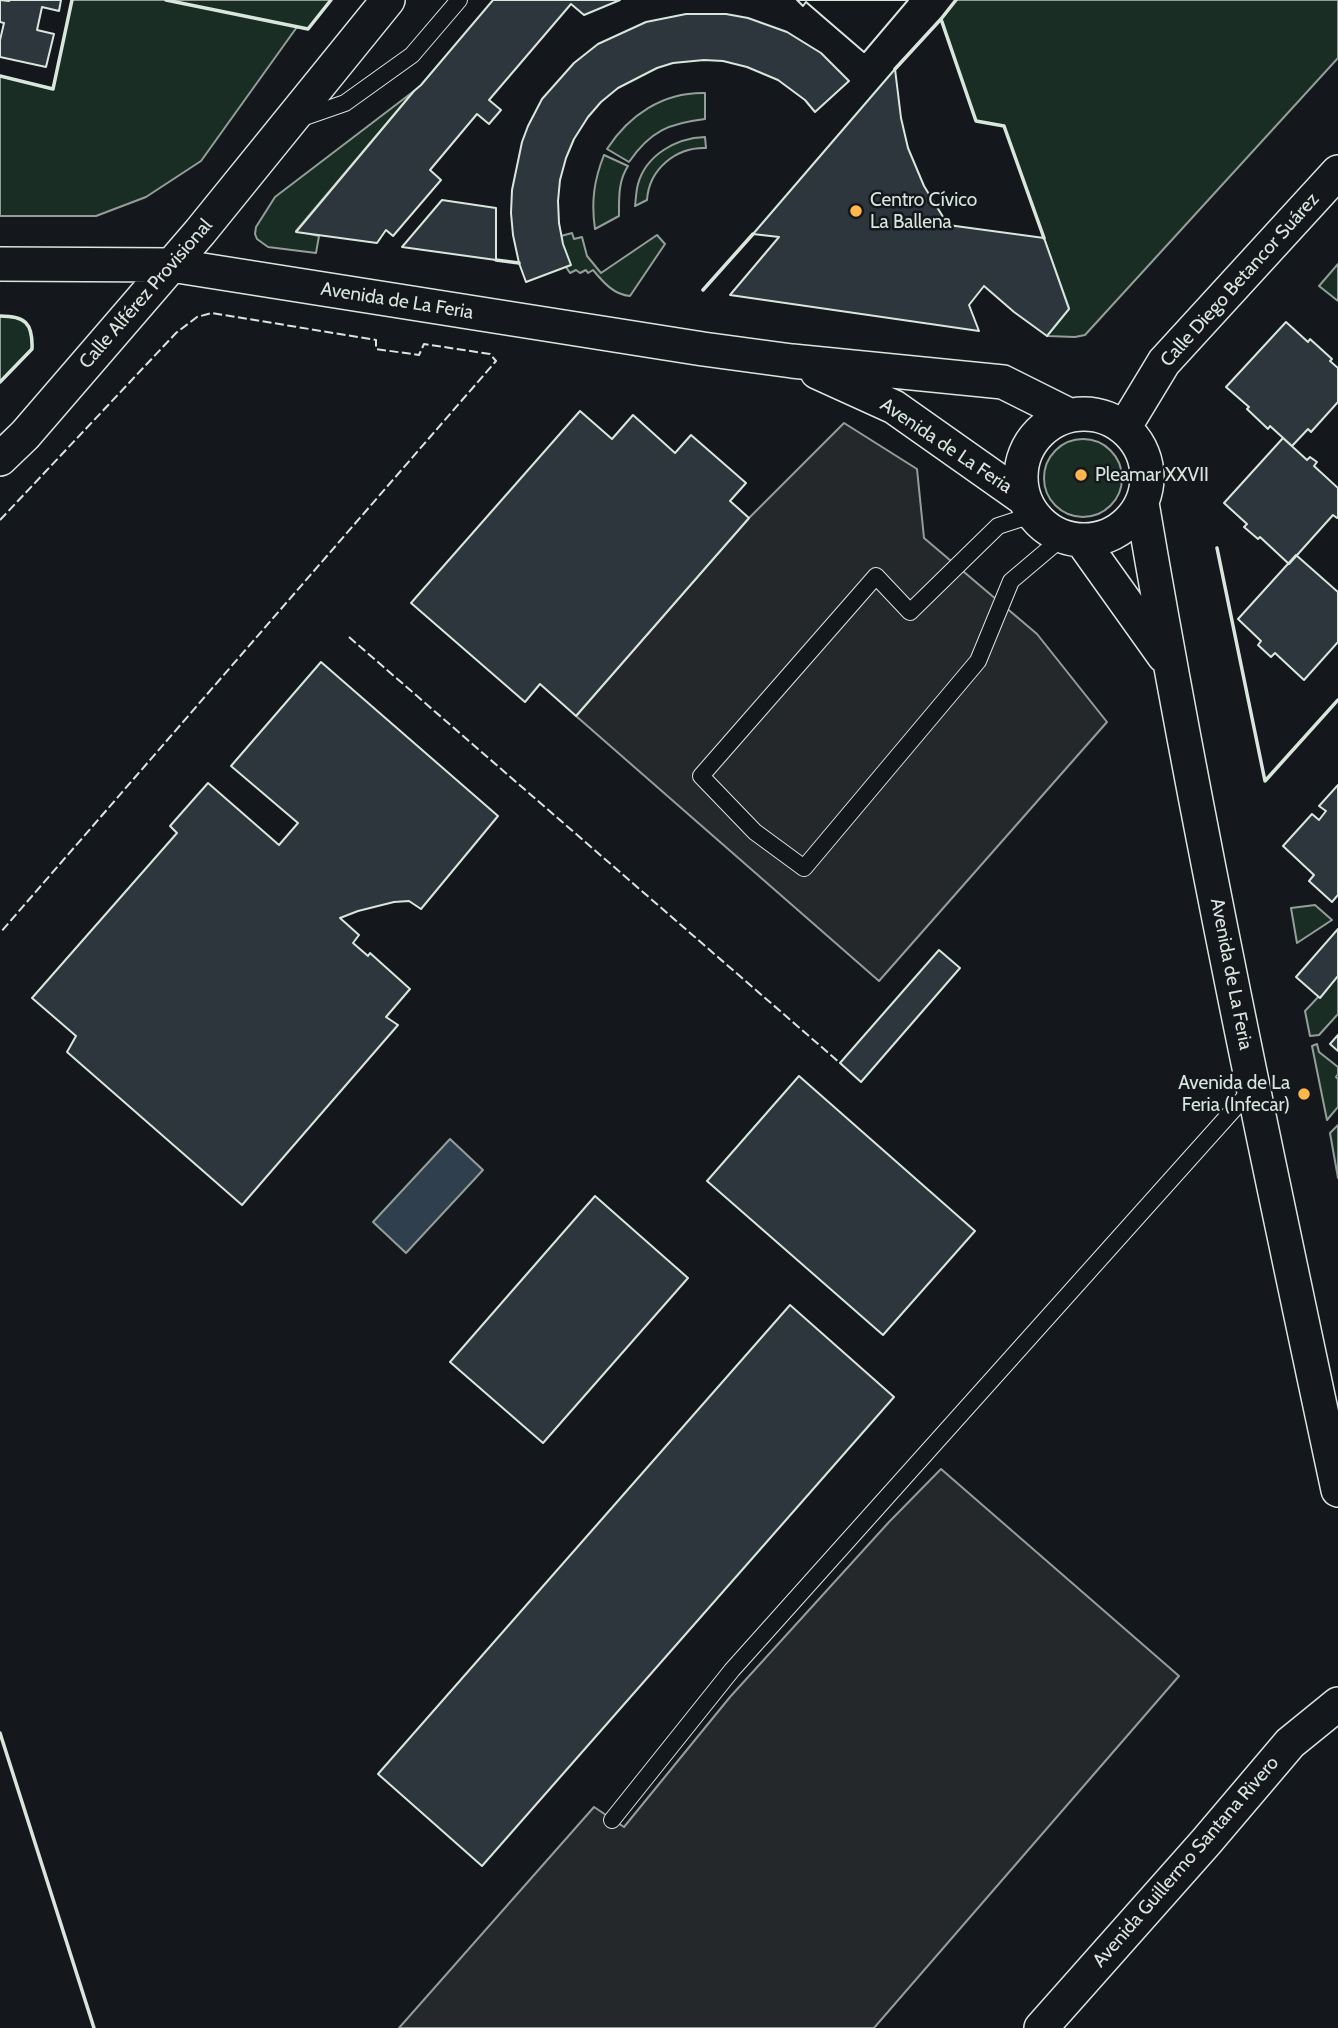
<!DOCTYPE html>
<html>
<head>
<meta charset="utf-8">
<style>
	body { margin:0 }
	canvas { display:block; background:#14181c }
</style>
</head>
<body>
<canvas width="1338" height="2028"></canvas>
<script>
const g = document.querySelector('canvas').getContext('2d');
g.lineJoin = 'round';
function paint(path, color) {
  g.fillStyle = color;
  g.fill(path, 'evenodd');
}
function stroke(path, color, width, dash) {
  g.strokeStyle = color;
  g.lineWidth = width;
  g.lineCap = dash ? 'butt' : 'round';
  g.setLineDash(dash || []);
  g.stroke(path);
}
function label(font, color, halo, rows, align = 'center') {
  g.font = font + ' Cabin,sans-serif';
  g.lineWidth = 5;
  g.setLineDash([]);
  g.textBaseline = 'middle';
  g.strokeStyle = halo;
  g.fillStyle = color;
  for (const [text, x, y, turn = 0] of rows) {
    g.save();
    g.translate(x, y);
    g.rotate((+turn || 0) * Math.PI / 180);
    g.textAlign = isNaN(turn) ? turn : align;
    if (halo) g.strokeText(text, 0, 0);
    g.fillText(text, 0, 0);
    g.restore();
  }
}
const green = new Path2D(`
	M72 0H331L308 29 297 27 201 161 146 197 96 216H0V76L53 89Z
	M956 0H1338V58L1085 335 1075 337 1047 336 1069 308 1004 126 976 121 941 19Z
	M414 91 296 231 319 236 316 253 268 247 257 239 255 234 256 227 275 197Z
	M705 93V119C670 123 650 131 629 162L607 149C629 115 663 92 705 93Z
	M705 137 706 148C676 147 649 169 647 200L635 206C636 199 636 191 638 184 646 155 676 138 705 137Z
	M604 155 628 166C618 181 619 199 619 216L595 229C591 202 594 180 604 155Z
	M572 233 574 239 582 237 587 256 601 273 657 235 665 244 630 296C614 295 603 282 593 270L588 273 586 270 580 273 576 270 570 273 566 267 561 236Z
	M1338 264V301L1319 286Z
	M0 316C25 316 33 323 32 349L0 382Z
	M1044 478a39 39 0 1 1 78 0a39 39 0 1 1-78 0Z
	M1315 905 1332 920 1297 943 1291 908Z
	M1338 976V1014L1319 1035 1310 1036 1305 1011Z
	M1317 1044 1319 1052 1338 1067V1074L1336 1077 1338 1079V1107L1327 1120 1312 1046Z
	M1338 1125V1178L1330 1133Z`);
paint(green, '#1a2d24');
stroke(green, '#939e99', 2);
const parking = new Path2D(`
	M844 423 917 469 924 538 1037 634 1107 722 879 981 576 716 749 518Z
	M941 1469 1179 1676 874 2028H399L594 1807 624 1827 730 1697 889 1522Z`);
paint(parking, '#24282b');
stroke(parking, '#939e99', 2);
const water = new Path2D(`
	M450 1139 483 1170 406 1253 373 1222Z`);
paint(water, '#2f3f4d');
stroke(water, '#939e99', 2);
const building = new Path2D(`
	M0 0 9 1 10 0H61L59 11 42 7 37 30 54 34 46 67 0 57V40L4 23 0 22Z
	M493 0H620L584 15 571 4 489 100 501 110 489 124 477 114 430 170 441 180 393 236 386 230 377 243 296 232 414 91 421 85Z
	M797 0H908L864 52 806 2 803 6Z
	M797 0H908L864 52 806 2 803 6Z
	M686 14H726L748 18 787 32 821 53 849 81 815 112 805 100 778 80 747 67 723 61 704 60 673 63 657 68 618 88 601 102 588 117 574 139 566 158 560 180 558 201 559 223 563 244 571 265 526 282 519 263 513 235 511 213 512 190 522 142 528 126 542 99 574 63 598 44 646 22Z
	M895 69 901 118 908 148 924 186 948 225 1044 238 1069 309 1047 336 1014 312 984 286 969 305 979 331 730 295 779 237 753 234Z
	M442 200 496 208V260L402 247Z
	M1286 322 1308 342 1310 339 1332 359 1330 361 1338 368V402L1311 432 1308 429 1292 446 1270 426 1268 429 1247 409 1249 407 1226 387Z
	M580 411 612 439 633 415 675 453 691 435 746 483 730 501 749 518 576 716 540 684 525 702 411 603Z
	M1283 438 1307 460 1310 457 1317 462 1314 466 1338 488V517L1337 518 1333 515 1289 564 1260 537 1258 539 1244 527 1247 524 1224 503Z
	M1296 555 1338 592V642L1304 680 1275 653 1271 657 1258 645 1261 641 1238 619Z
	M321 662 498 816 421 909 409 901 394 902 358 911 340 918 359 935 353 943 368 956 370 953 410 989 386 1017 398 1025 242 1205 67 1052 76 1036 32 998 177 833 170 826 208 783 279 845 298 823 231 766Z
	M1338 785V895L1332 902 1309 881 1314 875 1283 846 1312 814 1319 820 1326 811 1319 806Z
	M1338 929V976L1320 998 1296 977Z
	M939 950 960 968 861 1082 840 1063Z
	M1338 1035V1051L1330 1044Z
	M799 1076 975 1231 883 1335 707 1181Z
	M595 1196 688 1278 543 1443 450 1362Z
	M790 1305 894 1397 482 1866 378 1774Z`);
paint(building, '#2c363c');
stroke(building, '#d8e6dc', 2);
const service = new Path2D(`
	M299 119 345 103 412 55 459 0
	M1032 515 998 526 910 612 876 576 701 776 755 832 804 868 978 661 1011 581 1063 537
	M612 1820 732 1670 1252 1089`);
const minor = new Path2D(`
	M0 264 171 265 703 349 792 361 1003 382 1069 415
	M817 372 894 407 1023 498
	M1021 477a63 63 0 1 1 126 0a63 63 0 1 1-126 0Z
	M1124 428 1164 362 1338 172
	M0 459 25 435 200 232 388 0
	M1142 503C1198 834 1268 1162 1338 1490
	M1082 541 1164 656
	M1041 2028 1206 1842 1290 1743 1338 1704`);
stroke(service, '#d8e6dc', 18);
stroke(minor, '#d8e6dc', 36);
stroke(service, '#14181c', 16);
stroke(minor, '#14181c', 33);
stroke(new Path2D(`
	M0 520 176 333 197 317 212 313 376 340V349L419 355 424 344 490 354 496 361 0 933
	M349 637 840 1063`), '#d8e6dc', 2, [9, 3.5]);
stroke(new Path2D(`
	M166 0 308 29 331 0
	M956 0 941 19 976 121 1004 126 1044 238
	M895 69 941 19
	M0 76 53 89 72 0
	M496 260 519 263
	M703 290 753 234
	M0 316C25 316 33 323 32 349L0 382
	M1217 548 1265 781 1338 700
	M0 1733 94 2028`), '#d8e6dc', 3.5);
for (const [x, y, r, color] of [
	[856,211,7,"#ffb74d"],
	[1081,475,7,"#ffb74d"],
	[1304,1094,7,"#ffb74d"]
]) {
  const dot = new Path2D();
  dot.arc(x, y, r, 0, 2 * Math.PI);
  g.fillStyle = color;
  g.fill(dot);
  stroke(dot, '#14181c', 2.5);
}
label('19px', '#d8e6dc', '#14181c', [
	["Centro Cívico",870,200],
	["La Ballena",870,222],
	["Pleamar XXVII",1095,475],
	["Avenida de La",1290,1083,"right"],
	["Feria (Infecar)",1290,1105,"right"]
], 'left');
label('19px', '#d8e6dc', '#14181c', [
	["Calle Diego Betancor Suárez",1240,280,-48],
	["Calle Alférez Provisional",146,294,-49],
	["Avenida de La Feria",397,301,9],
	["Avenida de La Feria",946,446,34],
	["Avenida de La Feria",1231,974,79],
	["Avenida Guillermo Santana Rivero",1186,1862,-49]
]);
</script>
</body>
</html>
